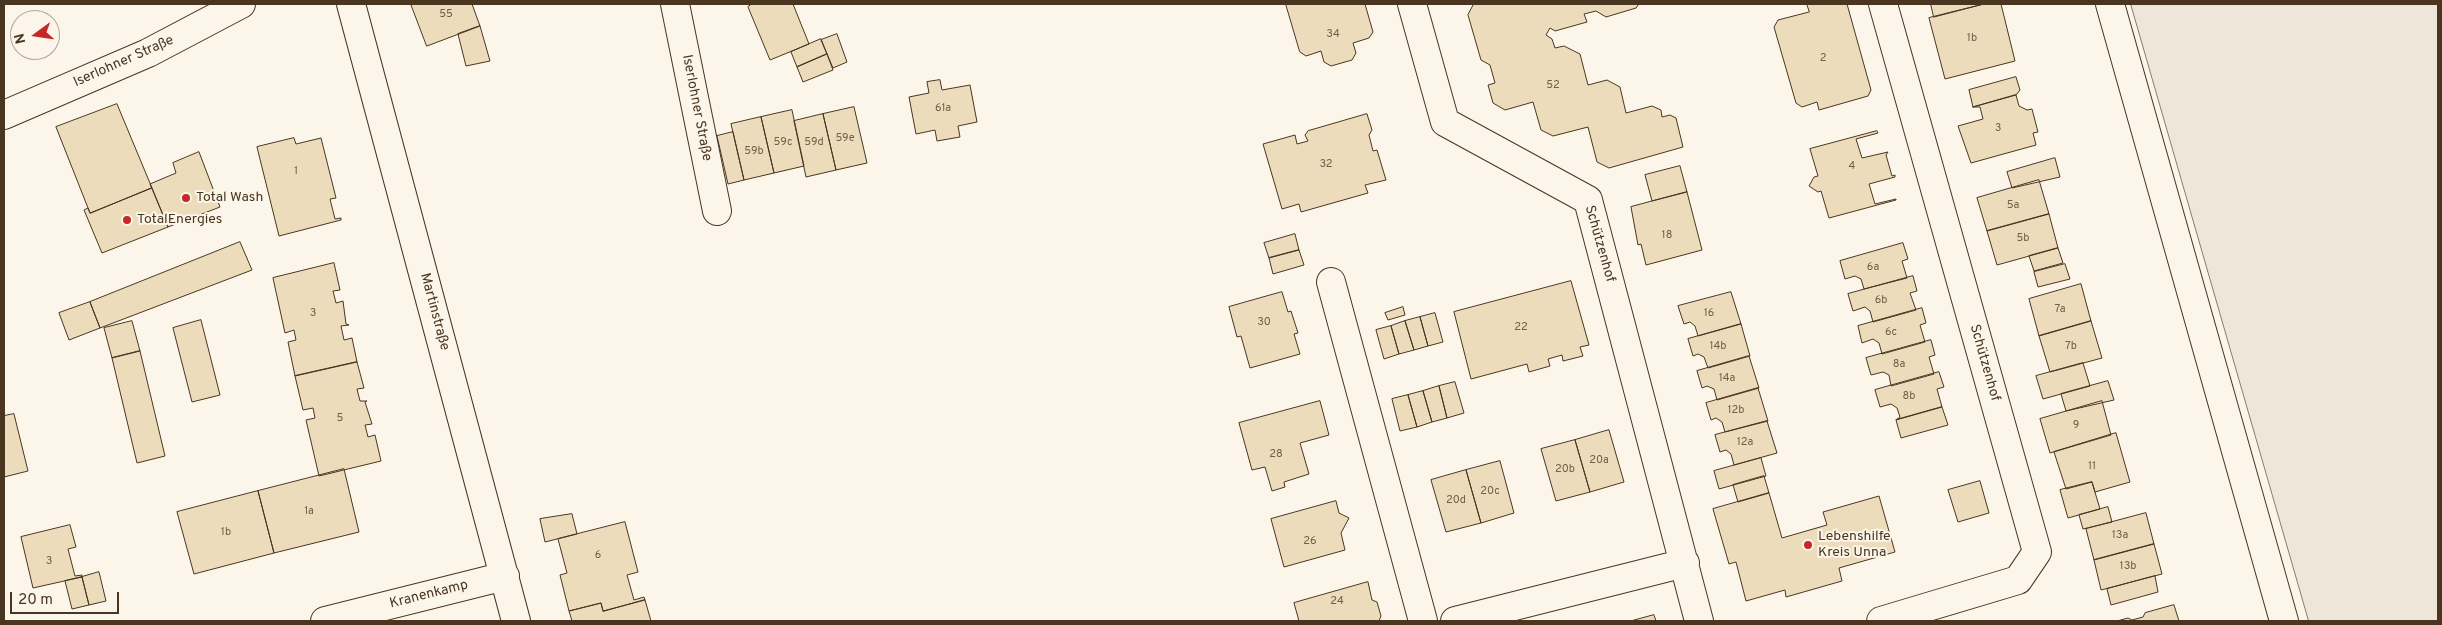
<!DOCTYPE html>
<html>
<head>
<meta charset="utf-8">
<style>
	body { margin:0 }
	#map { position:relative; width:2442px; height:625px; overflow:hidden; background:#fbf6e9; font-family:Overpass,sans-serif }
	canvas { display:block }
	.frame { position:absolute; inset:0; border:5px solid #4a3520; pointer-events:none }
	.north { position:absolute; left:10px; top:10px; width:50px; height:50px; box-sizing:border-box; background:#fbf6e9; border:1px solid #b4a999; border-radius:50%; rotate:256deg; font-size:14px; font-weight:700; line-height:20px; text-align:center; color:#4a3520 }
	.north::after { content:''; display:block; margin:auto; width:18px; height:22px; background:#c62828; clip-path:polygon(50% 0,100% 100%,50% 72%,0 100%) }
	.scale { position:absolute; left:10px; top:592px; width:109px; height:22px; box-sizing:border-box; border:2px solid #4a3520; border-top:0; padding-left:6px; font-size:15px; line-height:18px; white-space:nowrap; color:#4a3520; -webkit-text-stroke:4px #fbf6e9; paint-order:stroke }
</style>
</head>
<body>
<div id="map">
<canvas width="2442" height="625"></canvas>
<div class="frame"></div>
<div class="north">N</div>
<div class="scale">20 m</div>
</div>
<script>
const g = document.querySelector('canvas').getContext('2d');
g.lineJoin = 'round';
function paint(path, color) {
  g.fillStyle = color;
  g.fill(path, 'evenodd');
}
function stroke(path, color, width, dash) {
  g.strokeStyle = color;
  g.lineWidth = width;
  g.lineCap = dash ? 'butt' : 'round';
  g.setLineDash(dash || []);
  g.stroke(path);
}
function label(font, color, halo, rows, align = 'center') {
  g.font = font + ' Overpass,sans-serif';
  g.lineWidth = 4;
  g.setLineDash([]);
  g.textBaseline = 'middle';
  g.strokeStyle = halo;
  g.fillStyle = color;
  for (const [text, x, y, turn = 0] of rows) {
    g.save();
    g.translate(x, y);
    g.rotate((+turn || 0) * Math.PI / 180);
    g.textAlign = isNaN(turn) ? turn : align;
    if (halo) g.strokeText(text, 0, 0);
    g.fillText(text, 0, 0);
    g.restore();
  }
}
const green = new Path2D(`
	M2131 4H2438V621H2309Z`);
paint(green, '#ede6d9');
stroke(green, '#887966', 1);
const building = new Path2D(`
	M411 4H472L480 26 427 46Z
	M752 4H793L809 44 770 60 748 7Z
	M1286 4H1365L1373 32 1369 38 1353 43 1356 53 1352 60 1331 66 1324 62 1321 51 1306 56 1300 52Z
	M1474 4H1639L1636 8 1606 17 1596 11 1584 14 1587 22 1555 31 1550 28 1546 35 1552 39 1555 48 1564 46 1580 54 1588 85 1607 80 1620 87 1626 113 1652 106 1661 110 1662 117 1670 115 1676 118 1683 147 1609 168 1597 162 1588 127 1553 136 1541 130 1533 102 1505 110 1493 103 1488 85 1495 83 1490 65 1481 60 1468 15Z
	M1807 4H1847L1871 90 1868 96 1819 110 1817 102 1802 107 1796 103 1774 27 1778 20 1809 12Z
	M1931 4H1984L1934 17Z
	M1984 4H2001L2015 61 1945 79 1929 18Z
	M480 26 490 61 466 66 458 34Z
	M837 34 847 62 833 68 821 40Z
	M821 39 827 54 797 67 791 52Z
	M827 54 833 70 803 82 797 67Z
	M2016 77 2020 90 2016 95 1973 107 1969 90Z
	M940 80 942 90 970 85 977 122 958 126 960 137 937 141 935 130 916 134 909 97 929 93 927 82Z
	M2016 95 2019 106 2027 110 2032 109 2038 132 2033 133 2036 145 1971 163 1958 126 1983 119 1980 107H1973Z
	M117 104 152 188 90 213 56 127Z
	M854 107 867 163 836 170 823 114Z
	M792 110 804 166 774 173 761 117Z
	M823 114 836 170 806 177 794 121Z
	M1367 114 1372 130 1369 135 1373 151 1377 150 1386 180 1365 185 1368 193 1301 212 1299 204 1282 209 1263 144 1295 135 1297 144 1308 141 1305 135 1308 131Z
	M761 117 774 173 744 180 731 124Z
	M1877 131 1878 133 1856 139 1862 158 1888 152 1886 155 1892 176 1895 175V177L1869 184 1875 204 1896 199V200L1829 218 1821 191 1818 192 1809 186 1814 177 1818 176 1810 149Z
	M733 132 744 180 728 184 717 136Z
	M294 138 296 144 321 138 336 198 330 199 335 219 341 218V220L279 236 257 147Z
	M199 152 220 207 168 227 150 184 176 173 173 163Z
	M2055 158 2060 177 2012 188 2007 172Z
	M1680 166 1687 192 1652 201 1645 175Z
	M2039 180 2049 214 1987 231 1977 198Z
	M152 188 168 227 102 253 84 210 88 208 90 213Z
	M1687 192 1702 250 1646 265 1641 244 1638 245 1631 207Z
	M2049 214 2058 248 1997 265 1987 231Z
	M1295 234 1299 250 1269 258 1264 243Z
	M240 242 252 270 100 328 90 302Z
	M1903 243 1908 259 1902 261 1907 278 1864 289 1861 279 1855 276 1845 279 1840 261Z
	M2058 248 2063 263 2034 271 2029 256Z
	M1299 250 1304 265 1273 274 1269 258Z
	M334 263 340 290 333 291 336 303 343 301 346 324 349 325 341 326 344 340 352 338 357 362 295 376 288 342 296 340 294 330 285 333 273 278Z
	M2065 264 2070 279 2038 287 2034 272Z
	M1913 276 1917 291 1910 293 1916 310 1873 322 1870 311 1865 307 1853 311 1848 294Z
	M1571 281 1589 345 1580 347 1583 356 1563 361 1562 355 1548 359 1550 366 1529 372 1527 364 1471 379 1454 312Z
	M2081 284 2091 321 2039 336 2029 299Z
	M1282 292 1288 312 1291 311 1298 333 1294 334 1300 354 1250 368 1241 336 1237 337 1229 307Z
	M1731 292 1741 324 1698 336 1695 326 1690 322 1684 324 1678 306Z
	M90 302 100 328 69 340 59 313Z
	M1403 307 1405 315 1388 320 1385 313Z
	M1922 308 1926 323 1920 325 1925 342 1882 354 1879 343 1873 339 1862 343 1858 326Z
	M1435 313 1443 342 1428 346 1420 317Z
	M1420 317 1428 346 1414 350 1405 321Z
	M201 320 220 395 192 402 173 328Z
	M132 321 140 351 112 358 104 328Z
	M1405 321 1414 350 1399 354 1391 326Z
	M2091 321 2102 358 2050 372 2039 336Z
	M1741 324 1750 356 1708 368 1704 357 1698 354 1693 356 1688 339Z
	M1391 326 1399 354 1384 359 1376 330Z
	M1931 340 1935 355 1929 357 1934 374 1891 386 1889 375 1883 372 1871 375 1866 358Z
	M140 351 165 456 137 463 112 358Z
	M1749 356 1759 388 1717 400 1714 389 1707 386 1702 388 1697 371Z
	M357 362 364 388 357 389 360 401H367L365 402 372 424 365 425 368 437 375 435 381 461 319 476 306 420 315 418 313 408 303 410 295 376Z
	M2083 363 2090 386 2043 399 2036 376Z
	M1939 372 1944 387 1937 389 1942 407 1896 420 1900 417 1897 408 1891 404 1880 407 1875 390Z
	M2108 381 2114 400 2066 411 2061 394Z
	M1455 382 1464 413 1447 418 1439 386Z
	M1439 386 1447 418 1432 422 1423 391Z
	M1758 388 1768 421 1725 432 1722 422 1716 418 1711 420 1706 403Z
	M1423 391 1432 422 1417 427 1408 395Z
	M1408 395 1417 427 1400 431 1392 399Z
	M1320 401 1329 435 1300 443 1309 474 1284 482 1285 487 1272 491 1265 467 1252 470 1239 423Z
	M2102 401 2111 435 2050 453 2040 419Z
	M1942 407 1948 425 1901 438 1896 420Z
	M14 414 28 471 4 477V416Z
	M1767 421 1777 453 1734 465 1731 454 1726 450 1720 452 1715 435Z
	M1609 430 1624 482 1590 492 1575 440Z
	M2116 433 2130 482 2095 492 2092 482 2066 489 2054 452Z
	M1575 440 1590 492 1556 501 1541 449Z
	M1761 458 1766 476 1719 489 1714 471Z
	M1500 461 1514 513 1481 523 1466 470Z
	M344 469 359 532 274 553 258 491Z
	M1466 470 1481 523 1446 532 1431 480Z
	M1764 476 1769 493 1738 502 1733 485Z
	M1980 481 1989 513 1958 522 1948 490Z
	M2092 482 2100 509 2068 518 2060 490Z
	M258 491 274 553 194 574 177 512Z
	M1769 493 1782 538 1827 525 1823 512 1879 496 1895 552 1839 568 1842 581 1786 597 1785 590 1746 601 1736 562 1729 564 1713 509Z
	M1336 501 1339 513 1349 518 1341 533 1345 550 1284 567 1271 519Z
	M2108 507 2112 522 2083 529 2079 515Z
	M2146 513 2154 544 2094 560 2086 529Z
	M572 514 577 534 545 542 540 519Z
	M625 522 638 572 627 575 634 600 644 597 645 600 603 611 601 603 569 611 560 575 567 573 558 539Z
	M70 525 76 547 68 549 75 576 82 575V577L33 588 21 537Z
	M2154 544 2162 574 2101 590 2094 560Z
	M99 572 106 601 89 605 82 577Z
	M2155 576 2158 592 2111 605 2107 589Z
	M82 577 89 605 72 609 65 581Z
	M1368 582 1372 600 1377 602 1381 616 1379 621H1299L1294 603Z
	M645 600 651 621H572L569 611 601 603 603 611Z
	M2174 605 2179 621H2117L2128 618 2132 620 2143 617 2145 613Z
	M1654 615 1656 621H1631Z`);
paint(building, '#ecdcbc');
stroke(building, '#4a3520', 1);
const minor = new Path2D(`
	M351 4 516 621
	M675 4 717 211
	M1412 4 1445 122 1588 200 1699 621
	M2110 4 2284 621
	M1331 282 1423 621
	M325 621 505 576
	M1455 621 1685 563
	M1881 621 2018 580 2037 552 1883 4`);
const major = new Path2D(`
	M4 115 148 53 241 4`);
stroke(minor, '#4a3520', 30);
stroke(major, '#4a3520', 30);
stroke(minor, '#fbf6e9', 28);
stroke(major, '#fbf6e9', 28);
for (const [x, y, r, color] of [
	[186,198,5,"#c62828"],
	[127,220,5,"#c62828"],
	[1808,545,5,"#c62828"]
]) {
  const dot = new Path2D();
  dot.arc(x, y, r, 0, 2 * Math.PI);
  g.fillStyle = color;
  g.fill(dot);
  stroke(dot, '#fbf6e9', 2);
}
label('11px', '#725f47', null, [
	["55",446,15],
	["34",1333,35],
	["1b",1972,39],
	["2",1823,59],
	["52",1553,86],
	["61a",943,109],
	["3",1998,129],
	["59e",845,139],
	["59c",783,143],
	["59d",814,143],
	["59b",754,152],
	["32",1326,165],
	["4",1852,167],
	["1",296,172],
	["5a",2013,206],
	["18",1667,236],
	["5b",2023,239],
	["6a",1873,268],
	["6b",1881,301],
	["7a",2060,310],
	["3",313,314],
	["16",1709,314],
	["30",1264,323],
	["22",1521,328],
	["6c",1891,333],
	["14b",1718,347],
	["7b",2071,347],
	["8a",1899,365],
	["14a",1727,379],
	["8b",1909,397],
	["12b",1736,411],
	["5",340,419],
	["9",2076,426],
	["12a",1745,443],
	["28",1276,455],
	["20a",1599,461],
	["11",2092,467],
	["20b",1565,470],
	["20c",1490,492],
	["20d",1456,501],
	["1a",309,512],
	["1b",226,533],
	["13a",2120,536],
	["26",1310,542],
	["6",598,556],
	["3",49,562],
	["13b",2128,567],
	["24",1337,602]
]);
label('14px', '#4a3520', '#fbf6e9', [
	["Iserlohner Straße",124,62,-24],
	["Iserlohner Straße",696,108,79],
	["Schützenhof",1599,244,74],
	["Martinstraße",434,312,75],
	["Schützenhof",1984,363,74],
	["Kranenkamp",429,595,-14]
]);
label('14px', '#4a3520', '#fbf6e9', [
	["Total Wash",196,198],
	["TotalEnergies",137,220],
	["Lebenshilfe",1818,537],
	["Kreis Unna",1818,553]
], 'left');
</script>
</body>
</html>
